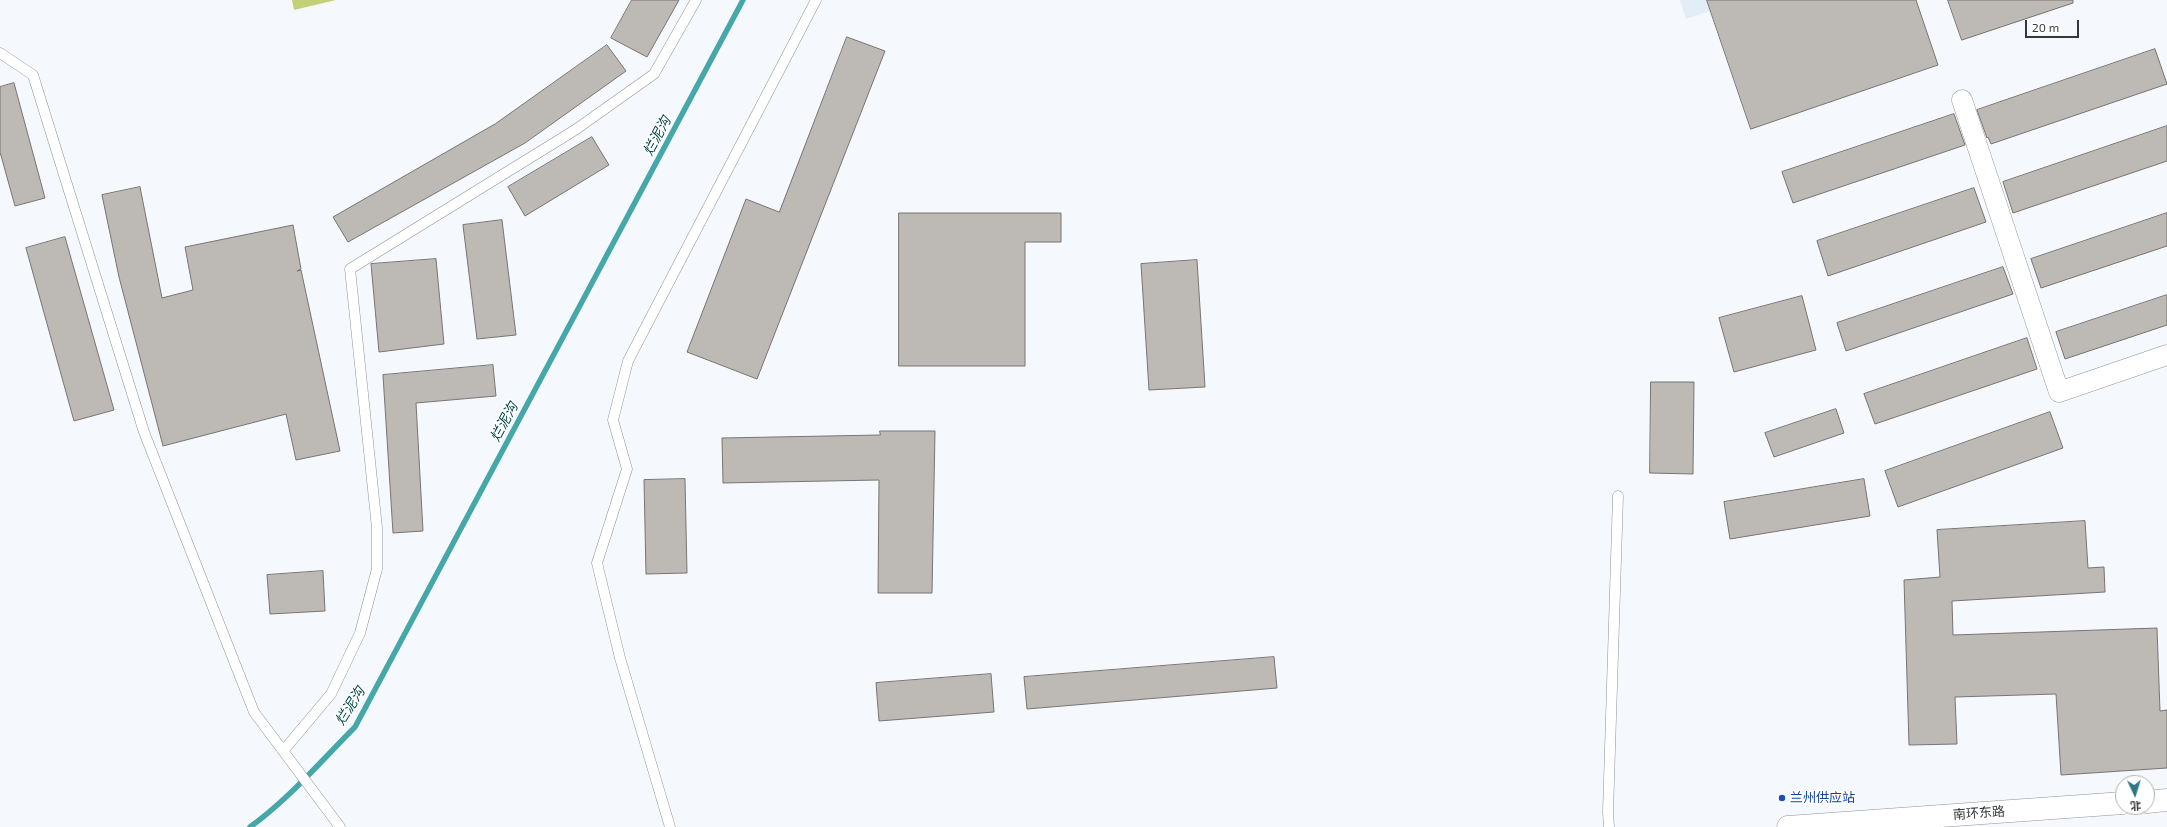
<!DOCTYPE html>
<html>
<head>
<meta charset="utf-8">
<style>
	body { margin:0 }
	#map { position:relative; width:2167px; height:827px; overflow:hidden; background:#f5f9fe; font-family:"Exo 2","Noto Sans SC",sans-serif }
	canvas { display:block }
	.north { position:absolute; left:2115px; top:775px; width:40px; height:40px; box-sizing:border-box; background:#fff; border:1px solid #aeafaf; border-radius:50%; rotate:176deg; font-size:11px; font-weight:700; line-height:16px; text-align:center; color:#343638 }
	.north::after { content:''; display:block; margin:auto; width:14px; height:18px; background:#307881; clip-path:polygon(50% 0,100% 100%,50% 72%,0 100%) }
	.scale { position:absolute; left:2025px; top:20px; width:54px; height:18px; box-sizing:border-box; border:2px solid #343638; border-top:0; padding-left:5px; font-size:12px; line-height:14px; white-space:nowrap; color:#343638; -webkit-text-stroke:3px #fff; paint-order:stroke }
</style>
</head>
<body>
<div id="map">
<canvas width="2167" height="827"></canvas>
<div class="north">北</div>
<div class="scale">20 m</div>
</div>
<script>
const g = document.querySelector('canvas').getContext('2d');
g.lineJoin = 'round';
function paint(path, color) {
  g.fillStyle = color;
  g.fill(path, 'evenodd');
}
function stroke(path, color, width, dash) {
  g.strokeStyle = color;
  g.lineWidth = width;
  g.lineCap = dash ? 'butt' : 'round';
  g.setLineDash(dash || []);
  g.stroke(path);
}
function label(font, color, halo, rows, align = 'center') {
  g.font = font + ' "Exo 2","Noto Sans SC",sans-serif';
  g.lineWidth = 3;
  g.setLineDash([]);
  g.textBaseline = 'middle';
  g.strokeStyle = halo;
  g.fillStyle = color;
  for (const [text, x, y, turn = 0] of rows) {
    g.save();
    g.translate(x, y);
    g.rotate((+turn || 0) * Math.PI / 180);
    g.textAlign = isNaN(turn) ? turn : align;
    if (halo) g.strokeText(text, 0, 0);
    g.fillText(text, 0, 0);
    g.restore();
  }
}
paint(new Path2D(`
	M1680 0H1743L1686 19Z`), '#e3edf7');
paint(new Path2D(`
	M292 0H336L294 10Z`), '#c4d075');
stroke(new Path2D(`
	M250 827C288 800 322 760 355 727L743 0`), '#46a7a9', 5.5);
const building = new Path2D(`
	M632 0H679L647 57 611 38Z
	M1707 0H1916L1938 65 1751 129Z
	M1948 0H2073V3L1962 40Z
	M847 37 885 51 757 379 687 352 746 199 779 212Z
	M607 45 626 71 525 143 348 242 333 217 495 124Z
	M2155 49 2167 84 1991 144 1988 137 1987 138 1977 110Z
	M14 83 45 198 15 206 0 152V87Z
	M1954 114 1965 145 1793 203 1782 172Z
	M2167 126V161L2013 213 2003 182Z
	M592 137 609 165 525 216 508 187Z
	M140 187 162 298 193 290 185 247 293 225 301 269 297 271 301 270 340 451 296 460 286 414 163 446 119 277 102 195Z
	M1974 188 1986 222 1828 276 1817 241Z
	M899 213H1061V242H1025V366H899Z
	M2167 213V246L2041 288 2031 259Z
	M502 220 516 335 477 339 463 225Z
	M65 237 114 410 74 421 26 248Z
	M436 259 444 344 379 352 371 264Z
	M1197 260 1205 387 1149 390 1141 264Z
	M2003 267 2013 294 1846 351 1837 323Z
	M2167 295V325L2065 359 2056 332Z
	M1802 296 1816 350 1734 372 1719 318Z
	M2027 338 2037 369 1875 424 1864 394Z
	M493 365 496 396 416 403 423 531 393 533 383 375Z
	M1651 382H1694L1693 474 1650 473Z
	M1836 409 1844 433 1774 457 1765 433Z
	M2050 412 2063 448 1898 507 1885 471Z
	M880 431H935L932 593H878L879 480 723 483 722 438 880 435Z
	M685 479 687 573 646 574 644 480Z
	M1864 479 1870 516 1730 539 1724 502Z
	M2085 521 2088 568 2104 567 2105 592 1952 601 1953 635 2157 628 2160 711 2167 710V768L2061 775 2056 694 1955 697 1957 744 1909 745 1904 580 1940 577 1937 530Z
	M323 571 325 611 270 614 267 575Z
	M1274 657 1277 688 1027 709 1024 677Z
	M991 674 994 712 879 721 876 683Z`);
paint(building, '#bdb9b5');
stroke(building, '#787470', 1);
const lane = new Path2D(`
	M0 53 33 75 144 432 254 712 340 827
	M283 751 331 694 360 633 377 569V528L350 269 575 130 654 74 696 0
	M670 827 620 658 597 563 627 469 613 420 628 361 816 0
	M1609 827 1608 812 1618 496`);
const street = new Path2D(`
	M1962 100 2059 392 2167 355`);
const highway = new Path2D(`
	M2147 802 2167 800
	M1788 827 2123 803`);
stroke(lane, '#8f9397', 11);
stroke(street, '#8f9397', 21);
stroke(highway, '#8f9397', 23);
stroke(lane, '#fff', 10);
stroke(street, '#fff', 20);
stroke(highway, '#fff', 22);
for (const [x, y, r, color] of [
	[1782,798,4,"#1a4fb4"]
]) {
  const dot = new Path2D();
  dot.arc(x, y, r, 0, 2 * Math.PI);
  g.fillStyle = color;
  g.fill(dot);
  stroke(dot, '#fff', 1.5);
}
label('13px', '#164399', '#fff', [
	["兰州供应站",1790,798]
], 'left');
label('13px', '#343638', '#fff', [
	["南环东路",1979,813,-4]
]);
label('italic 14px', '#034546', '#fff', [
	["烂泥沟",657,136,-62],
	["烂泥沟",504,422,-62],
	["烂泥沟",350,706,-58]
]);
</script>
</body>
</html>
